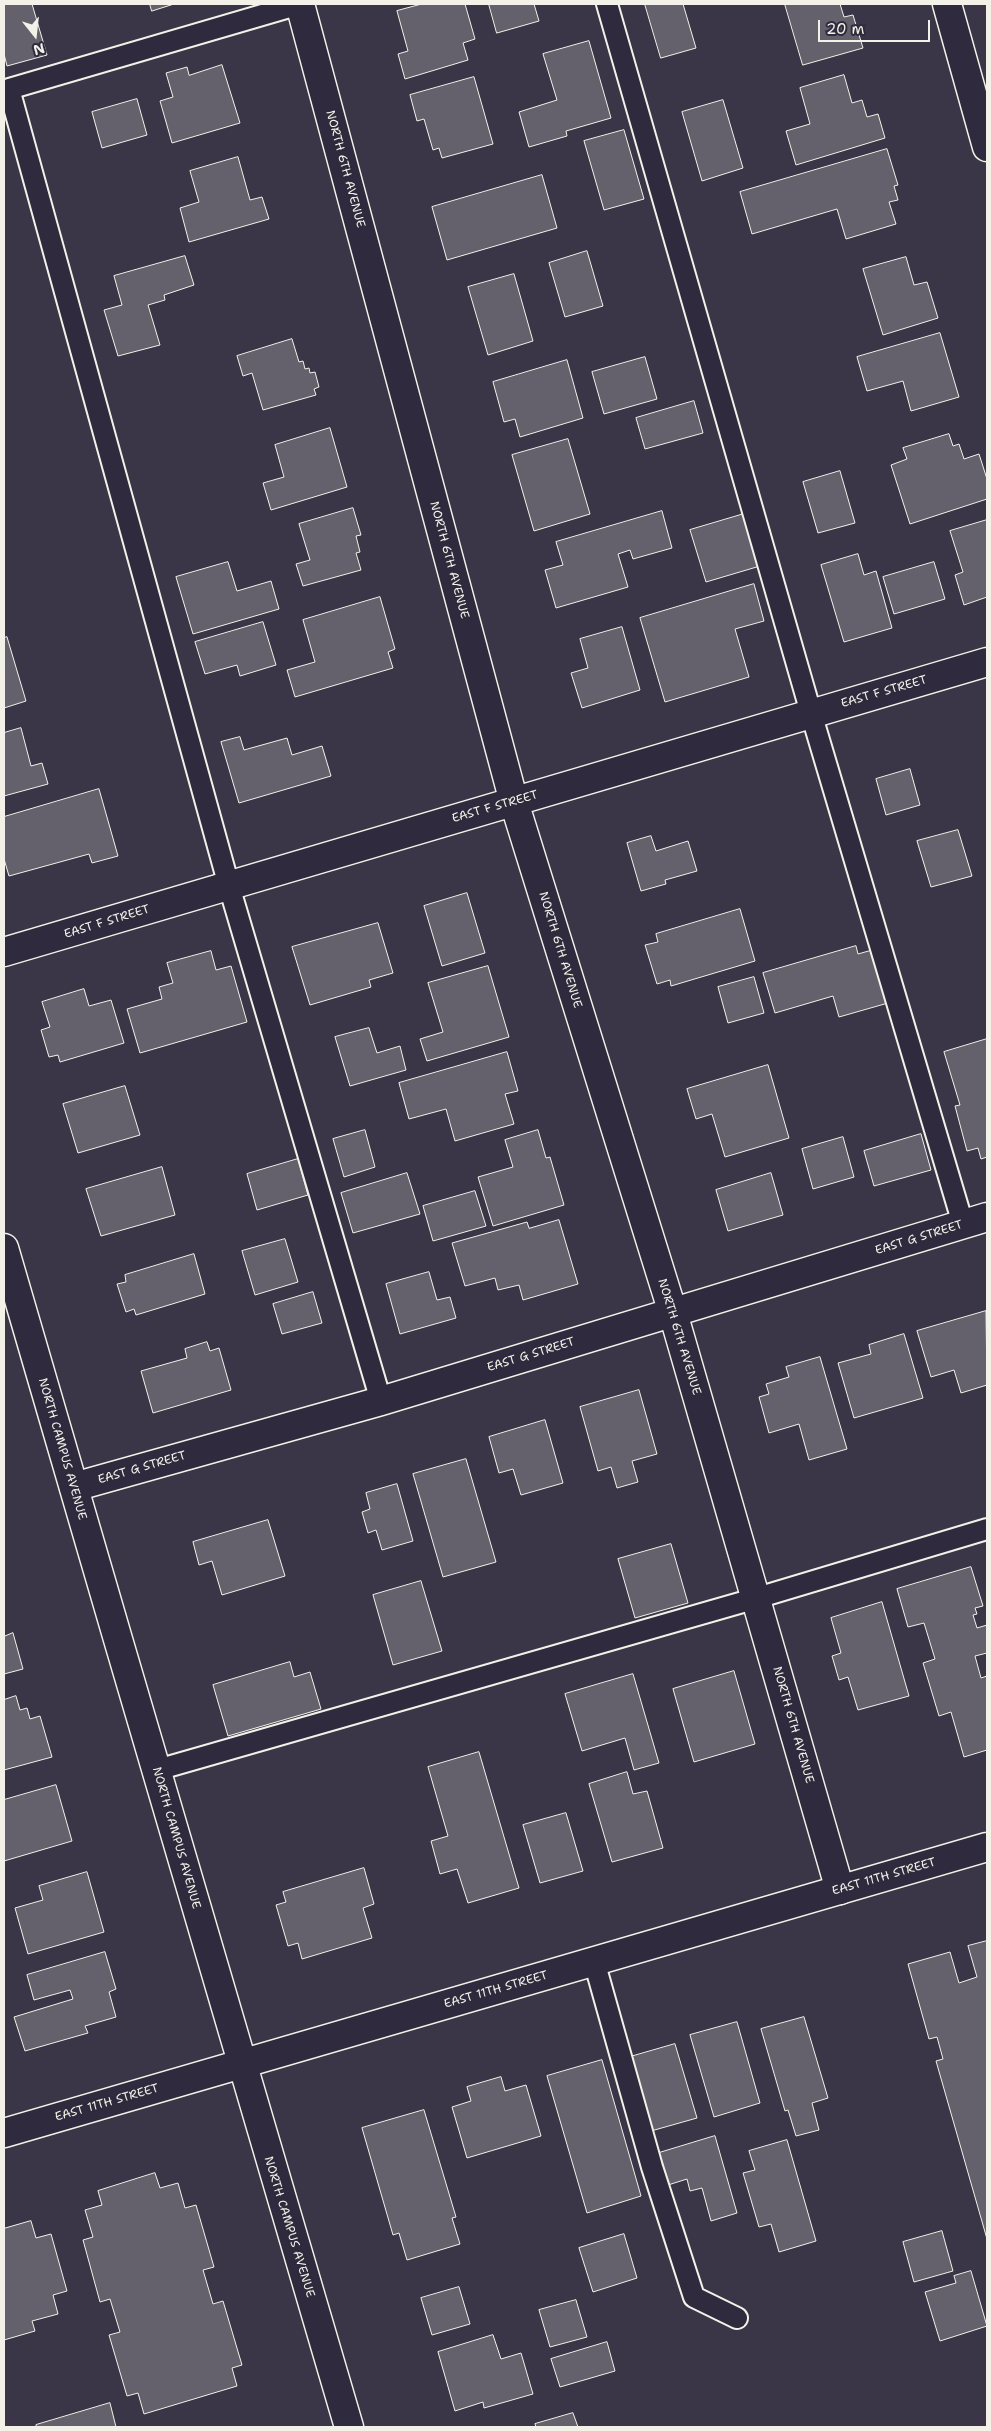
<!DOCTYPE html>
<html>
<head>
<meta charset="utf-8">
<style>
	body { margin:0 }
	#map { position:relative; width:991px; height:2431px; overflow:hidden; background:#3b3647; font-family:"Shantell Sans",sans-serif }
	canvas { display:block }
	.frame { position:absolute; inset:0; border:5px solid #f4f1e8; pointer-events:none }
	.north { position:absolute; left:10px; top:10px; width:50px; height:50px; -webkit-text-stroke:4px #2f2a3d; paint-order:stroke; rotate:164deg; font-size:14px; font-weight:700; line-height:20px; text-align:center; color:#f4f1e8 }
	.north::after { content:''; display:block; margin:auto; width:18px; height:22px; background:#f4f1e8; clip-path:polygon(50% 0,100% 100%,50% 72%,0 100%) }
	.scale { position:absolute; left:818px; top:20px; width:112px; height:22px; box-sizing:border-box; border:2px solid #f4f1e8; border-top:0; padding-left:6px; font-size:15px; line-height:18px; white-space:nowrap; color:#f4f1e8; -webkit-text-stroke:4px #2f2a3d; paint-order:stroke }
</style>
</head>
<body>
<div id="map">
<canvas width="991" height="2431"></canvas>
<div class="frame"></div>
<div class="north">N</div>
<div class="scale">20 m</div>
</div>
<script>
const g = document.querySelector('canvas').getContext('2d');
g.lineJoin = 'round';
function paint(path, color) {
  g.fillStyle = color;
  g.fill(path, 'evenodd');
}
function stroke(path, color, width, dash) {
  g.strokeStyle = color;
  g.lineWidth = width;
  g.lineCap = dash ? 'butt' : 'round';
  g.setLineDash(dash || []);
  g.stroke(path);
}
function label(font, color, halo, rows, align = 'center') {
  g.font = font + ' "Shantell Sans",sans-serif';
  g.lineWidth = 4;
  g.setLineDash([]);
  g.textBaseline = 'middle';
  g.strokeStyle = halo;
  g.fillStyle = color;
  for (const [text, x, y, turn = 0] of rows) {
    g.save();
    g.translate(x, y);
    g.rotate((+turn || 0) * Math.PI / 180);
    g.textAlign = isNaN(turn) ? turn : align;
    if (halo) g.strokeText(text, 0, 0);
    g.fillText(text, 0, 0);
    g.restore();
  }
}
const building = new Path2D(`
	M4 4H32L47 55 7 66 4 54Z
	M150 4H174L152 11Z
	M422 4H465L475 39 463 43 468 60 405 79 398 54 408 51 397 11Z
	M489 4H534L539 21 497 33Z
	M645 4H683L696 48 661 58Z
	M785 4H840L844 17 853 15 863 48 803 65Z
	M589 41 611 118 566 131 567 136 529 147 519 112 557 100 543 54Z
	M222 65 240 123 172 143 160 101 173 97 166 73 187 67 189 75Z
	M844 75 852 103 862 100 867 117 878 114 885 138 796 165 786 131 810 124 800 88Z
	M474 77 493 144 442 158 439 148 433 150 424 119 417 121 410 95Z
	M137 99 147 135 102 148 92 112Z
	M723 100 743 168 702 181 682 112Z
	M624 130 644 199 604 210 584 141Z
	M887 149 898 185 894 186 898 200 889 202 896 224 846 239 837 209 752 234 740 192Z
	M238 157 250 200 262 197 269 219 189 242 180 208 199 202 190 171Z
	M542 175 557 228 447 260 432 207Z
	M587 251 603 306 565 317 549 263Z
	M185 256 194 285 164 295 165 300 148 305 160 345 118 356 104 310 122 305 114 276Z
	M906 257 914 285 927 282 938 318 883 335 863 269Z
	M514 274 533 341 488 355 468 287Z
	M940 333 959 397 911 411 903 381 867 391 857 357Z
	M292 339 299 362 303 361 305 369 309 368 310 373 315 372 319 387 314 389 316 395 263 410 252 373 243 376 237 356Z
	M645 357 657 399 604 414 592 372Z
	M567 360 583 418 520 437 515 419 504 422 493 382Z
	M694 401 703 433 645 449 636 418Z
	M330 428 347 487 271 510 263 483 284 477 275 445Z
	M949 434 953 446 959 444 964 459 979 454 987 479V499L910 524 891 465 907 459 903 448Z
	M568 439 590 514 534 531 512 455Z
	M840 471 855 523 818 533 803 482Z
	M353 508 361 535 356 536 360 552 356 553 361 570 303 586 296 564 310 560 299 524Z
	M662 511 672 548 633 559 630 550 618 554 628 587 556 608 545 570 563 565 556 542Z
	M744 514 760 566 706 582 690 530Z
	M987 520V597L964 605 955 575 963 572 950 531Z
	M858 554 864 575 876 571 892 628 844 642 821 565Z
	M228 562 237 591 271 581 279 609 193 634 176 577Z
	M934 562 945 599 894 614 883 577Z
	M754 584 764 621 735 629 749 677 665 702 640 618Z
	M380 597 395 649 388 652 393 668 295 697 287 670 315 662 303 620Z
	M263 622 276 665 240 676 237 665 205 674 195 642Z
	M622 627 640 690 582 708 571 673 588 668 580 639Z
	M7 637 26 701 4 708V638Z
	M21 728 31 766 42 763 48 784 4 796V733Z
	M240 737 244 750 287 738 292 755 322 746 331 776 239 803 221 742Z
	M910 769 920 805 886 815 876 779Z
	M99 789 118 856 92 863 89 854 9 876 4 859V817Z
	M958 830 972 876 931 887 917 841Z
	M651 836 656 851 688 841 697 871 665 880 666 884 641 891 627 843Z
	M467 893 485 953 442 966 424 906Z
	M740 909 755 961 671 986 670 980 657 984 645 945 658 942 656 934Z
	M378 923 393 973 369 980 371 987 310 1005 292 947Z
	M856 946 858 954 872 950 888 1003 839 1017 833 996 775 1013 763 973Z
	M211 951 216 970 231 966 247 1022 140 1053 127 1009 162 999 159 987 173 983 167 963Z
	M488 966 509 1037 427 1061 420 1039 443 1032 428 983Z
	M754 977 764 1013 728 1023 718 987Z
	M84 989 89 1006 111 1000 124 1043 60 1062 58 1055 49 1057 41 1030 50 1027 42 1002Z
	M369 1028 377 1053 400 1046 406 1070 350 1086 335 1037Z
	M987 1039V1157L981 1159 978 1148 967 1151 955 1106 960 1105 944 1052Z
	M507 1052 518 1091 505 1094 514 1124 455 1141 446 1109 409 1119 399 1083Z
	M768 1065 789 1138 725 1157 712 1114 696 1119 687 1089Z
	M125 1086 140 1135 78 1153 63 1104Z
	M365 1130 375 1167 344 1177 333 1139Z
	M538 1130 546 1158 550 1157 564 1205 493 1226 478 1177 513 1167 505 1140Z
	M921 1134 931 1170 874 1186 864 1151Z
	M843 1137 854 1177 813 1189 802 1149Z
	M298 1159 308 1195 257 1210 247 1174Z
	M162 1167 175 1215 101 1236 86 1189Z
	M407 1173 420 1214 353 1233 341 1193Z
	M771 1173 783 1215 728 1231 716 1190Z
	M475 1191 486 1226 433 1241 423 1206Z
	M559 1220 578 1284 523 1300 519 1285 498 1290 495 1278 465 1286 452 1243 527 1222 529 1228Z
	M285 1239 298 1282 255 1295 242 1251Z
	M194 1254 205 1294 136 1315 134 1309 126 1312 117 1284 126 1282 125 1275Z
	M429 1272 437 1300 450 1297 456 1318 400 1334 386 1284Z
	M313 1292 322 1323 282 1334 273 1304Z
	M986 1311 987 1385 961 1393 954 1370 931 1377 917 1331Z
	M904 1334 923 1398 854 1418 838 1363 871 1354 869 1345Z
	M207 1342 210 1351 219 1348 231 1390 153 1413 141 1371 187 1358 185 1349Z
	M820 1357 847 1449 809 1460 799 1424 769 1433 759 1397 769 1394 766 1384 789 1377 786 1367Z
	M639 1390 657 1454 632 1461 638 1482 617 1488 611 1467 598 1471 580 1407Z
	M545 1420 563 1483 521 1495 513 1469 499 1473 489 1437Z
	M466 1459 496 1562 443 1577 413 1474Z
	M397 1484 413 1541 382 1550 376 1530 368 1533 362 1512 370 1509 366 1493Z
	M268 1520 285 1576 222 1595 212 1561 199 1565 193 1542Z
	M671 1544 688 1603 635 1618 618 1559Z
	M971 1567 983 1606 975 1608 977 1614 973 1615 977 1628 987 1625V1653L975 1656 981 1678 987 1676V1750L964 1757 951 1712 939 1716 923 1663 935 1659 924 1623 908 1627 897 1589Z
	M421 1581 442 1651 393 1665 373 1595Z
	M882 1602 909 1696 858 1710 848 1677 839 1680 832 1656 841 1653 831 1618Z
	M13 1633 23 1669 4 1674V1634V1636Z
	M290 1662 294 1677 310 1672 321 1709 228 1736 213 1685Z
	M734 1671 755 1744 694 1762 673 1689Z
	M633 1674 659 1763 634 1770 625 1738 582 1751 565 1694Z
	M16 1696 20 1710 27 1708 30 1719 40 1716 52 1757 4 1770V1700Z
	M479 1752 519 1888 468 1903 457 1869 440 1874 431 1841 448 1836 428 1767Z
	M627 1772 633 1794 647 1791 663 1848 612 1862 589 1784Z
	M56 1785 72 1841 4 1861V1800Z
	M566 1813 583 1871 540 1883 523 1825Z
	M364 1868 374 1904 363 1908 372 1938 302 1959 298 1943 288 1946 276 1905 286 1902 283 1892Z
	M87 1872 104 1932 28 1954 15 1908 43 1900 39 1886Z
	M987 1941V2239L936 2061 943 2059 937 2037 929 2039 908 1964 950 1952 959 1983 977 1977 968 1946Z
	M105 1952 116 1989 109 1992 116 2017 85 2026 88 2033 25 2051 14 2017 73 1999 70 1990 34 2000 27 1975Z
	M804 2017 828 2098 812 2103 819 2130 796 2136 788 2110 785 2111 761 2029Z
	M737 2022 760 2103 714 2117 690 2035Z
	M675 2044 697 2118 651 2131 630 2057Z
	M602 2060 641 2196 587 2213 547 2076Z
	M501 2077 505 2091 526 2085 541 2136 467 2158 452 2107 471 2101 467 2087Z
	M424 2110 456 2217 452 2218 460 2244 407 2260 399 2233 393 2235 362 2128Z
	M715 2136 737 2213 711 2221 702 2188 690 2191 687 2179 668 2185 659 2153Z
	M787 2140 816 2241 779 2252 771 2224 759 2227 743 2173 755 2170 749 2151Z
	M155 2173 160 2188 178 2183 185 2208 196 2205 214 2267 203 2270 213 2304 223 2301 242 2365 232 2368 237 2386 144 2414 138 2393 127 2396 109 2335 120 2332 110 2299 100 2302 83 2240 93 2237 85 2210 102 2205 98 2191Z
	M31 2221 36 2238 51 2234 67 2291 53 2295 58 2314 32 2321 35 2331 4 2340V2226V2228Z
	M942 2231 953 2271 914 2282 903 2242Z
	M624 2234 637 2278 593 2292 579 2248Z
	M971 2271 987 2326 940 2341 925 2292 956 2283 954 2276Z
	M459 2287 470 2324 432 2335 421 2298Z
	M576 2300 587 2337 550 2347 539 2310Z
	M493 2335 501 2359 521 2353 533 2394 484 2408 483 2402 455 2411 438 2352Z
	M607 2342 615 2371 560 2387 551 2359Z
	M110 2403 116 2427H36V2425Z
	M573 2413 578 2427H536L535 2424Z`);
paint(building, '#65616c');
stroke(building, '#f4f1e8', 1);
const lane = new Path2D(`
	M300 4 9 89 229 886 381 1401
	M607 4 811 713 963 1224
	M157 1770 757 1598 987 1529
	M594 1961 652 2167 694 2297 737 2318`);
const street = new Path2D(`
	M300 4 514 802 673 1313 840 1890
	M947 4 987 147
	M4 952 987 662
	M74 1487 381 1401 987 1217`);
const secondary = new Path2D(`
	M4 1248C119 1641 232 2035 349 2427
	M4 2133 987 1847`);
stroke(lane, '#f4f1e8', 24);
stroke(street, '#f4f1e8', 31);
stroke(secondary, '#f4f1e8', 31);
stroke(lane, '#2f2a3d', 20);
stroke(street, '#2f2a3d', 28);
stroke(secondary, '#2f2a3d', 28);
label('12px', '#f4f1e8', '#2f2a3d', [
	["NORTH 6TH AVENUE",345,169,75],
	["NORTH 6TH AVENUE",449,560,75],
	["EAST F STREET",884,692,-16],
	["EAST F STREET",495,807,-16],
	["EAST F STREET",107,922,-17],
	["NORTH 6TH AVENUE",560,950,73],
	["EAST G STREET",919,1238,-17],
	["NORTH 6TH AVENUE",679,1337,73],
	["EAST G STREET",531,1355,-17],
	["NORTH CAMPUS AVENUE",62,1449,74],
	["EAST G STREET",142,1468,-16],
	["NORTH 6TH AVENUE",793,1725,74],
	["NORTH CAMPUS AVENUE",176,1838,74],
	["EAST 11TH STREET",884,1877,-16],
	["EAST 11TH STREET",496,1990,-16],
	["EAST 11TH STREET",107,2103,-16],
	["NORTH CAMPUS AVENUE",289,2227,73]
]);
</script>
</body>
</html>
